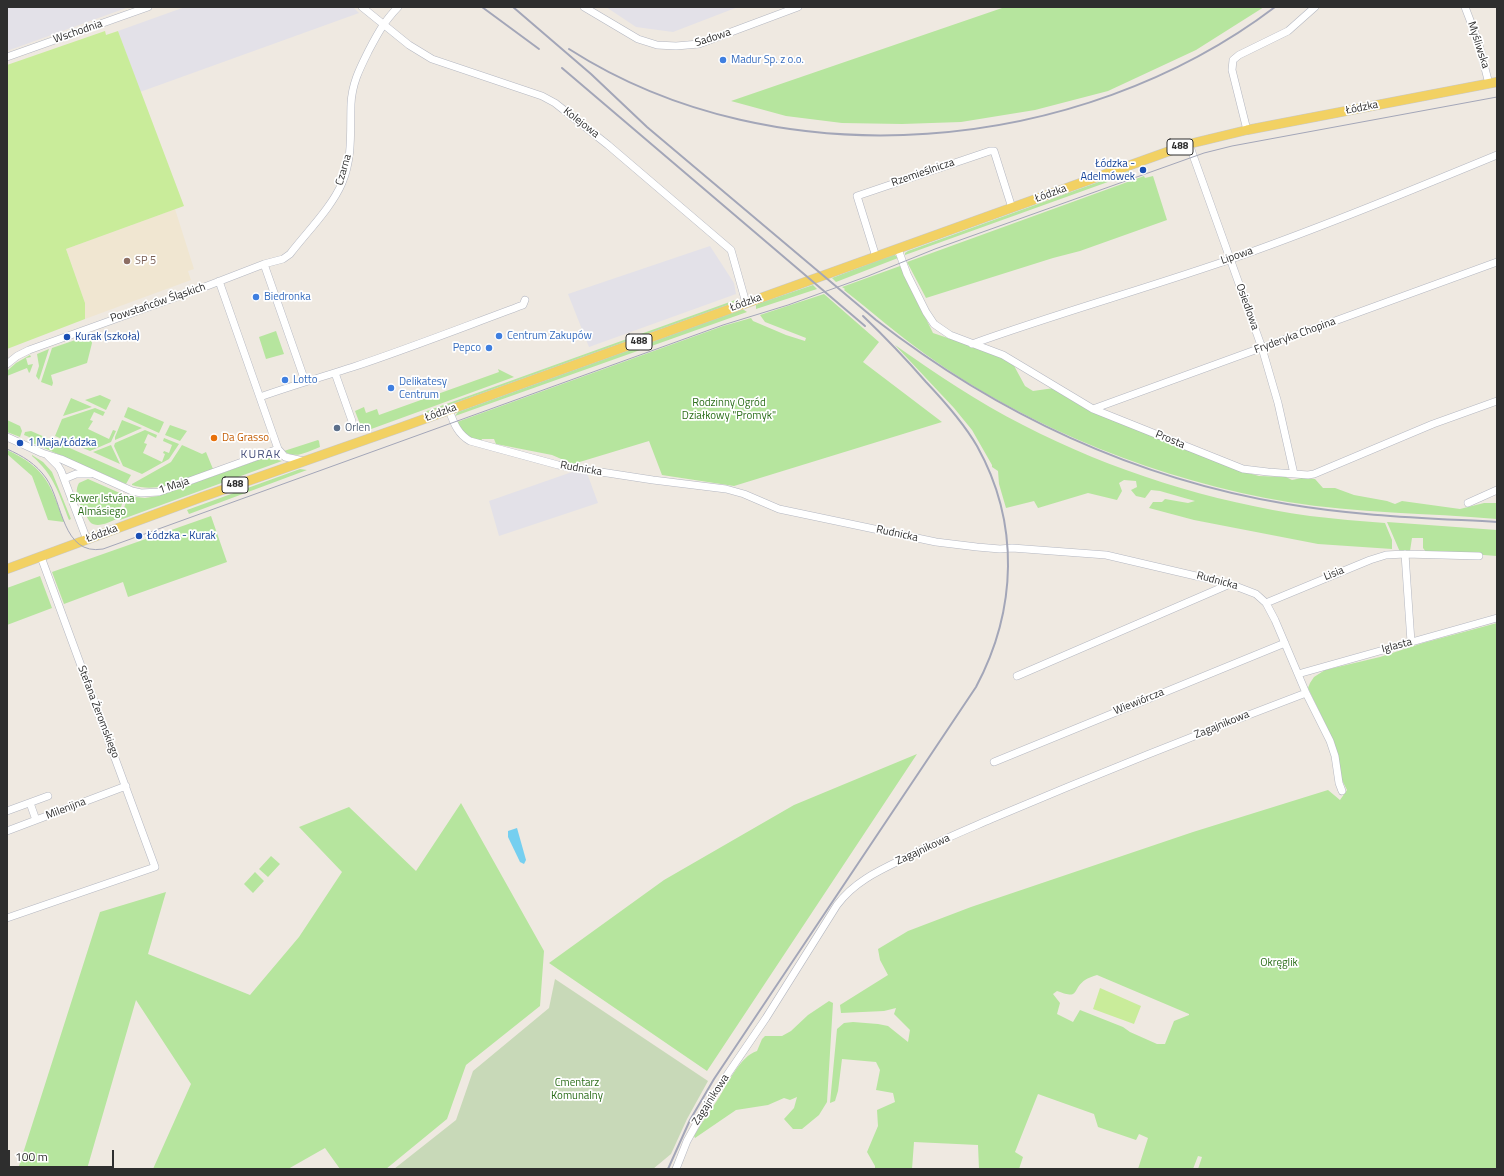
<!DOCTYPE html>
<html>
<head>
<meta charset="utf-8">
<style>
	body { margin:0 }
	#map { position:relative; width:1504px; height:1176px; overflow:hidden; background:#efe9e1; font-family:"Titillium Web",sans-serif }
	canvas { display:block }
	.frame { position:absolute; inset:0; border:8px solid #2e2e2e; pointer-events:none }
	.scale { position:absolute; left:8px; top:1150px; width:106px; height:18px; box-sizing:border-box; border:2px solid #2e2e2e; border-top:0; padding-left:5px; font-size:12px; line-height:14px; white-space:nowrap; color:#2e2e2e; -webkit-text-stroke:3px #fff; paint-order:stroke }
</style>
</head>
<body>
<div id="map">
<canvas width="1504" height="1176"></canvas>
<div class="frame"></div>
<div class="scale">100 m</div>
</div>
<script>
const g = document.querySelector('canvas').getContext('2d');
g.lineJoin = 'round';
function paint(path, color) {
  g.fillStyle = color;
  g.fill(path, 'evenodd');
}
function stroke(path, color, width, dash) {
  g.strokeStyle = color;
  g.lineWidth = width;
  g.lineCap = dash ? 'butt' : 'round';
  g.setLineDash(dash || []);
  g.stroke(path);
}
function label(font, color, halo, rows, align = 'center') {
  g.font = font + ' "Titillium Web",sans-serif';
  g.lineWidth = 3.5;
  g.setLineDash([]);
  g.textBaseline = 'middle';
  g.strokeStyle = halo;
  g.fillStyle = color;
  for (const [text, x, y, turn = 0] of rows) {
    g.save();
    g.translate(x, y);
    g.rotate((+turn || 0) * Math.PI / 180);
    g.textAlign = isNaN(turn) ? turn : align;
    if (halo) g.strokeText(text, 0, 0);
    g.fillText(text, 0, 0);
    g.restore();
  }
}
paint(new Path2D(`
	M7 7H129L7 51Z
	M185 7H353L359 13 140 92 118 31Z
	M606 7H738L673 32 636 27Z
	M710 246 734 283 736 294 589 347 568 294Z
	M572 472 587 473 598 503 499 536 489 501Z`), '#e3e1e8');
paint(new Path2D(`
	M175 209 194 269 188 271 191 280 85 319V303L66 249Z`), '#f0e6d1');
paint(new Path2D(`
	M1005 7H1264L1196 50 1108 91 1035 110 961 122 902 124 842 123 786 116 731 101Z
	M1129 171 1130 174 905 255V253L908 251Z
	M1144 176 1145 178 1153 176 1167 220 1080 251 1053 258 926 298 907 262Z
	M892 255H895L898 258 836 282 832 278Z
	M900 266 933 333 986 351 1012 362 1025 386 1033 391 1054 388 1241 471 1259 476 1286 477 1292 480 1302 478 1315 479 1323 488H1335L1354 495 1387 501 1395 504 1402 501 1460 509 1484 503H1497V519C1427 513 1357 513 1288 502 1162 481 1029 429 925 354 897 334 871 311 844 290L845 289 842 287Z
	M813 285 817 289 756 309V305L760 303Z
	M824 294 879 342 863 362 942 422 734 486 662 475 649 441 573 464 552 455 496 444 494 439H482L481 442 467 437 457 422 723 326 751 318 753 321 786 335 805 341 806 338 765 322 760 315Z
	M738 299 736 302 424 414V412Z
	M740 310H744L747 312 455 416 458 412Z
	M276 331 284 354 266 359 259 337Z
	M90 335 92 343 87 363 51 375 53 383 52 386 41 382 52 348Z
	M895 345C936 374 978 402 1023 425 1112 471 1211 502 1310 516 1335 519 1360 521 1385 523L1392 540V549L1318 544 1194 520 1149 508 1153 502H1162L1165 499 1188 503 1195 501 1160 491 1151 490 1145 498 1136 496 1131 490 1137 487 1136 481 1124 480 1119 483 1122 491 1117 500 1088 493 1038 508 1034 501 1006 508 999 484 998 471 992 467V465L972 430 954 408Z
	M49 349 39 380 36 376 39 366 37 354Z
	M30 355 31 357 26 358 28 365 33 364 30 372 29 373 27 368 7 376V371L16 363Z
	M498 369 514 377 363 432 355 411 364 407 366 413 377 409 379 415 499 372Z
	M100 395 111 400 106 410 85 400Z
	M71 398 92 407 63 416Z
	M128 407 164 422 159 433 124 417Z
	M95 408 105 412 103 416 94 412 90 420 93 421 88 429 109 439 113 430 116 431 111 442 90 451 55 436 62 419Z
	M7 420 20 426 22 431 20 437 7 432Z
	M122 420 142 428 115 440V437Z
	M170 425 187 431 180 441 165 435Z
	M145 430 157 435 156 438 148 434 144 443 147 444 143 453 162 462 165 454 163 453 164 451 169 453 172 445 163 441 164 438 179 444 169 459 142 474 123 466 114 446 115 443Z
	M31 431 131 475 126 484 28 441 29 437 24 435 25 432Z
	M318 440 319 441 320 447C308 451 296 460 284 451Z
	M111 445 120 464 93 452Z
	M182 445 202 454 206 452 213 469C188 478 159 494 132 485V484L171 462Z
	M7 450C46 468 50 484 64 522L48 520 32 476 7 454Z
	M32 455 43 462 52 472 71 519 69 520C59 494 54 475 32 456Z
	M270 458 282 461 120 520 128 496 145 498 158 496 261 459Z
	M300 469 307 470 189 514 187 510Z
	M88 479 122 494 124 498 117 519C109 522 97 529 90 522 83 511 72 494 79 483Z
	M211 516 227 562 128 597 123 582 64 604 52 572Z
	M1387 522 1497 530V556L1430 551 1426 552 1423 548V538H1412L1410 551 1400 552Z
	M40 576 52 608 7 625V588Z
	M1497 623V1169H1198L1202 1157 1198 1156 1193 1169H1138L1148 1138 1139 1134 1136 1140 1098 1127 1094 1114 1038 1094 1015 1152 1023 1157 1019 1169H979L978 1145 914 1142 912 1169H875V1166L867 1152 878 1126 877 1110 895 1102 893 1093 876 1090 880 1070 876 1062 842 1059 838 1091 835 1101 830 1103 837 1029 844 1023 853 1022 878 1024 888 1026 908 1042 910 1030 894 1014 896 1008 884 1011 841 1013 840 1005 888 975 880 960 878 949 908 931 971 907 1193 832 1328 790 1340 800 1347 790 1341 778 1334 742 1308 688 1310 683 1314 677 1325 670 1380 657 1423 643ZM1097 975 1189 1014V1015L1174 1021 1165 1044H1157L1130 1032 1123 1027 1080 1010 1073 1022 1057 1014 1060 1003 1053 994 1057 991C1081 1000 1071 990 1085 980 1088 978 1093 976 1097 975Z
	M917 754 707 1071 549 963 664 880 794 805Z
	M461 803 544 951 540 1006 466 1065 447 1119 386 1169H340L325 1148 288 1169H153L191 1084 136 1000 87 1169H18L100 912 166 892 148 954 250 995 299 937 342 872 299 827 349 807 416 871Z
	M271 856 280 864 268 877 259 869Z
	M255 872 264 881 253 893 244 884Z
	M829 1001 833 1003 827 1102 819 1115 802 1129H793L784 1119 794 1108 797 1097 790 1100 784 1098 768 1105 736 1110 695 1138 694 1136C701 1123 710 1112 718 1099 727 1085 740 1056 757 1051L762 1039 765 1036H782L791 1031 808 1015Z`), '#b6e59e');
paint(new Path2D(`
	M555 979 708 1081 687 1119 671 1154 653 1169H394L456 1120 473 1071 549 1008Z`), '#c8d9b8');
paint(new Path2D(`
	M105 31 106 35 118 31 184 206 66 249 85 303V319L7 349V65Z
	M1100 988 1141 1006 1134 1024 1093 1009Z`), '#c9ec9a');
paint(new Path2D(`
	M517 828 526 860 524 864 520 862 508 837V831Z`), '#75cff0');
const minor = new Path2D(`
	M362 7 409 45 432 59 542 96 555 103 608 145 731 250 746 303
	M584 7 638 39 657 45 676 46 699 44 798 7
	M1465 7 1478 41 1489 84
	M7 57 148 7
	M1247 130 1232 70 1233 60 1239 55 1288 31 1315 7
	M1189 144 1262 348 1278 403 1294 474
	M898 249 907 274 926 312 934 324 950 335 1003 355 1093 409 1243 469 1268 472 1308 475 1314 474 1433 424 1497 401
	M876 257 857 196 990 151H994L1012 208
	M264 264 305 381
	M219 281 278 449 285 457 304 461
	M972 344C1061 312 1152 287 1240 256 1327 225 1412 190 1497 155
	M7 364 17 356 29 350 207 286 264 264 283 259 290 254C306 233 332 207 342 183 353 157 350 131 351 104 352 83 360 68 369 50 379 31 384 22 398 7
	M335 373 352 421
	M260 397C291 386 322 377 353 367 410 348 466 326 523 305L525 300
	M1093 409 1497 262
	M449 410C454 424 458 434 470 441L558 465 575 468 653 480 726 489 744 494 779 509 936 542 977 547 1000 549 1012 548 1106 555 1230 584 1256 594 1266 603 1275 620 1306 693 1330 741 1335 756 1339 783 1342 791
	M7 437 42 453 61 459 132 491 141 493 159 492 278 449
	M48 456 58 466 61 471 87 540
	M64 479 76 474H91
	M1468 503 1497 490
	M1405 554 1411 642
	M1266 603 1370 560 1386 555 1405 554 1479 556
	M1298 674 1497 618
	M1017 676 1230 584
	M994 762 1285 643
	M30 803 36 820
	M7 811 48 796
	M7 831 126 786
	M7 918 155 867 41 557
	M676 1169 687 1141 708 1103 766 1018 837 905C854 882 878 871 903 859 932 844 961 832 991 819 1095 775 1200 733 1306 693`);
const major = new Path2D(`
	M7 569 202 497 402 427 1189 144 1247 130 1497 82`);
stroke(minor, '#b4b7c1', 8);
stroke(major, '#c9c9c9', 10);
stroke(minor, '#fff', 7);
stroke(major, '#f2d163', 9);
stroke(new Path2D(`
	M7 449C23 456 36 464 46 478 63 502 62 556 103 549L723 325 788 305 868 276 935 249 1204 153 1232 146 1497 97`), '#a3a6b8', 1);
stroke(new Path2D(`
	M482 7 539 49
	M513 7 591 74 647 127 876 320C997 414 1136 479 1287 504 1356 516 1427 518 1497 522
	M569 49C778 183 1080 155 1275 7
	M562 68 865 326
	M668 1169 690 1120 714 1079 976 687C1017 610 1020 523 977 446 963 422 945 402 926 382 906 359 885 337 863 316`), '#a3a6b8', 2);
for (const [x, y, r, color] of [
	[723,60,4,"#3f7fe0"],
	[1143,170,4,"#1a4fb4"],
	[127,261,4,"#8d6e63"],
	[256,297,4,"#3f7fe0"],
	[499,336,4,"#3f7fe0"],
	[67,337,4,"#1a4fb4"],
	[489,348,4,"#3f7fe0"],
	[285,380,4,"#3f7fe0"],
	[391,388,4,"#3f7fe0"],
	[337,428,4,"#5c6f8a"],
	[214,438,4,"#e8710a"],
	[20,443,4,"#1a4fb4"],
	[139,536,4,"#1a4fb4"]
]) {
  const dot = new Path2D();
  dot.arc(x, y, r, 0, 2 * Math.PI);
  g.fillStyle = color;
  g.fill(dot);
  stroke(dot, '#fff', 1.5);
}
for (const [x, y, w] of [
	[1180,147,26],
	[639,342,26],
	[235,485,26]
]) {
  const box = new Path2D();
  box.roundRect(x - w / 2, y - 8, w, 16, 3);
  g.fillStyle = '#fff';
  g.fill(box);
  stroke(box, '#2e2e2e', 1);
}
label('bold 10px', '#2e2e2e', null, [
	["488",1180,147],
	["488",639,342],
	["488",235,485]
]);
label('11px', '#2e2e2e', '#fff', [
	["Wschodnia",78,32,-19],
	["Sadowa",713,38,-18],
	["Myśliwska",1478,45,72],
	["Łódzka",1362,108,-11],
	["Kolejowa",581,123,38],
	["Czarna",344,170,-74],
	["Rzemieślnicza",923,173,-19],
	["Łódzka",1051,194,-20],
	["Lipowa",1237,256,-19],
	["Powstańców Śląskich",158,303,-19],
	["Łódzka",746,303,-20],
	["Osiedlowa",1247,307,70],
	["Fryderyka Chopina",1295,336,-20],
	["Łódzka",441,413,-20],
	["Prosta",1170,440,22],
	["Rudnicka",581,469,10],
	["1 Maja",174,486,-18],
	["Łódzka",102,534,-20],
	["Rudnicka",897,534,12],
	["Lisia",1334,574,-22],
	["Rudnicka",1217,581,15],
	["Iglasta",1397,646,-15],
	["Wiewiórcza",1139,702,-22],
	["Stefana Żeromskiego",98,712,69],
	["Zagajnikowa",1222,725,-22],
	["Milenijna",66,809,-21],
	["Zagajnikowa",923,850,-25],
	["Zagajnikowa",711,1100,-57]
]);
label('11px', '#366cbe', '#fff', [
	["Madur Sp. z o.o.",731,60],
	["Biedronka",264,297],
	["Centrum Zakupów",507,336],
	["Pepco",481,348,"right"],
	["Lotto",293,380],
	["Delikatesy",399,382],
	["Centrum",399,395]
], 'left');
label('11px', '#164399', '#fff', [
	["Łódzka -",1135,164,"right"],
	["Adelmówek",1135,177,"right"],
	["Kurak (szkoła)",75,337],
	["1 Maja/Łódzka",28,443],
	["Łódzka - Kurak",147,536]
], 'left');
label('11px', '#785e54', '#fff', [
	["SP 5",135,261]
], 'left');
label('11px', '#2c6e1b', '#fff', [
	["Rodzinny Ogród",729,403],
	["Działkowy \"Promyk\"",729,416],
	["Skwer Istvána",102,499],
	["Almásiego",102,512],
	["Okręglik",1279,963],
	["Cmentarz",577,1083],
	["Komunalny",577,1096]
]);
label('11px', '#4e5e75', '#fff', [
	["Orlen",345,428]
], 'left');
label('11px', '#c56008', '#fff', [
	["Da Grasso",222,438]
], 'left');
g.letterSpacing = '1px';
label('12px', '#4d5680', '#fff', [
	["KURAK",261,455]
]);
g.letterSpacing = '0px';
</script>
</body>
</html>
